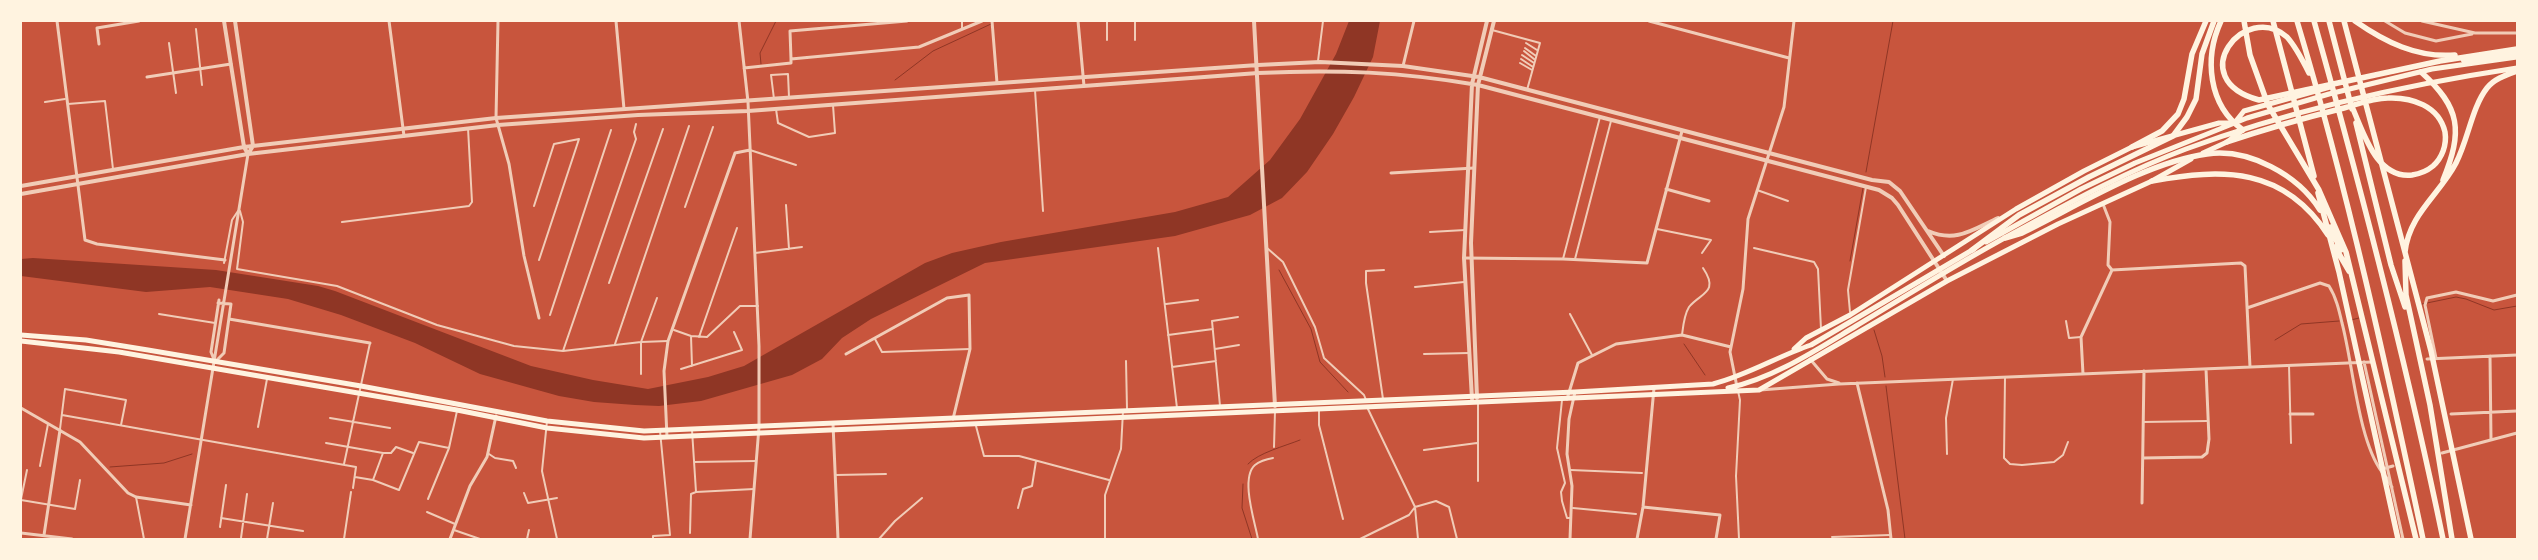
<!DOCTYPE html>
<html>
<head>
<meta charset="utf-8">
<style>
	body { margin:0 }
	#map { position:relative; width:2538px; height:560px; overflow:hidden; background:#c8553d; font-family:"Exo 2",sans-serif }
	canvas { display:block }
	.frame { position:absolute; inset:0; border:22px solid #fff3e0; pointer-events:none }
</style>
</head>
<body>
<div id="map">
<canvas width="2538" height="560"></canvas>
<div class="frame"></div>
</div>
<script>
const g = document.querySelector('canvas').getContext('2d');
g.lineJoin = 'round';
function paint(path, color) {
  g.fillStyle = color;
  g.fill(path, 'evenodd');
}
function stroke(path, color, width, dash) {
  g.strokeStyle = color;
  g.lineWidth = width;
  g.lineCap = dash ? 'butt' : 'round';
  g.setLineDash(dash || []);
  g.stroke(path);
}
paint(new Path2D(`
	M1349 21H1380L1373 57 1354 97 1333 134 1307 172 1282 198 1250 215 1175 236 985 263 871 319 842 338 822 359 792 375 701 401 659 406 635 405 594 402 559 396 480 374 415 343 341 315 288 299 210 287 146 292 21 276V259L33 258 216 270 318 286 335 291 531 366 593 380 648 389 708 377 744 366 925 263 952 253 1001 242 1175 212 1228 197 1270 160 1300 119 1336 54Z`), '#8f3625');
stroke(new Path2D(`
	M761 64 760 53 776 21
	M895 80 933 51 991 24
	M1866 172 1893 21
	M1850 261 1863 188
	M1279 270 1311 329 1320 362 1348 392
	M2422 304 2456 297 2466 299 2494 310 2517 306
	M2351 320 2359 318
	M1874 330 1882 356 1885 377
	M2275 340 2301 324 2339 321
	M1684 344 1705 375
	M1886 386 1905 539
	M1248 464C1258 453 1285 446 1300 440
	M110 467 164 463 192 454
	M1243 484 1242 508 1252 539`), '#8f3625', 1);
stroke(new Path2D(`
	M962 21V29
	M1135 21V40
	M196 29 202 85
	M1492 30 1540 43 1527 90
	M1107 40V21
	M169 43 176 93
	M1526 43 1537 50
	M1525 48 1536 56
	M1524 51 1534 59
	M1522 55 1534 63
	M1521 59 1533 67
	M1318 61 1323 21
	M1520 63 1532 70
	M1035 90 1043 211
	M774 99 771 75 788 74 789 97
	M45 102 65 99
	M68 104 105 101 113 169
	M776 109 778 123 809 137 835 133 833 105
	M750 150 796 165
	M1757 190 1788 201
	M786 205 789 249
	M534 206 554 144 579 139 539 260
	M685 207 713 127
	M240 211 243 222 237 269 337 286 437 325 514 346 563 351 641 342 668 341
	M342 222 469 206 472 202 468 128
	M1657 229 1711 240 1702 253
	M1430 232 1465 230
	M1158 248 1177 408
	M1267 248 1283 262 1315 327 1324 358 1364 395 1366 400
	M1754 248 1814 262 1818 269 1821 329
	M755 253 802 247
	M1563 259 1600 117
	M1575 259 1611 121
	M224 263 232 220 238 211
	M609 283 663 129
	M1415 287 1464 282
	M1166 304 1198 300
	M1850 312 1848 290 1866 187
	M159 314 215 323
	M1570 314 1592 355
	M550 315 611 130
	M2066 321 2069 338 2081 337
	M674 330 691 336 707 337 740 306H758
	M1168 335 1213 329
	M1682 335C1683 327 1684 315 1689 307 1700 293 1720 293 1703 268
	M691 336 692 366
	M699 337 737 228
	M875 339 882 352 970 349
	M615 344 689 126
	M1215 349 1239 345
	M563 351 636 139 634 132 636 124
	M1424 354 1469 353
	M1126 361 1127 409
	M2289 365 2291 443
	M1172 367 1216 361
	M681 369 742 350 734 332
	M641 374V342L657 298
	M2005 377 2004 458 2010 464 2022 465 2054 462 2063 455 2068 442
	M1738 391 1740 400 1736 476 1739 539
	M1383 399 1366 283V271L1384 270
	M1562 400 1557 448 1565 483 1561 492 1562 501 1567 518H1570
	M1478 403V481
	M1220 406 1212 321 1238 317
	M1367 407 1415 507 1418 539
	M1319 410V425L1343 519
	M62 415 356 467 353 488
	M330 418 390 428
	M547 421 542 471 557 539
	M2143 422 2207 421
	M976 426 984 456H1019L1109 480
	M258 427 267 379
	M60 429 65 389 126 400 121 425
	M326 443 383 453 373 480
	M1274 447 1275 411
	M1424 450 1477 443
	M383 453H391L396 447 413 453
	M489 454 495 458 513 461 516 468
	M1947 454 1946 418 1953 379
	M694 462 756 461
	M344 464 370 343
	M40 466 48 424
	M1571 470 1642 473
	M836 475 886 474
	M355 477 373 480 399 490 419 442 449 448
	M696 492 754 489
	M524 493 528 503 557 498
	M136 497 144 539
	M21 499 27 470
	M428 499 449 448 457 411
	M21 500 75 509 80 480
	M1018 508 1023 489 1032 486 1036 461
	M1573 508 1636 514
	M427 512 455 524
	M221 518 303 531
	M220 527 226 485
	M454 530 480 539
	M690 533 691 494 696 492 692 430
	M1832 537 1890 535
	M241 538 247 494
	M267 539 273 503
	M344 539 351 492
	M527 539 529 530
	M653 539V536L670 535 660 431
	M879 539 895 521 922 498
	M1105 539V495L1121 449 1123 411
	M1258 539C1255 522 1240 478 1255 465 1260 461 1267 459 1273 458
	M1360 539 1409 515 1415 507 1436 501 1449 507 1457 539`), '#f1ccb7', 2);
stroke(new Path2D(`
	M57 21 85 240 97 244 225 260
	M389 21 404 136
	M498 21 496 118 509 164 524 256 539 318
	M616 21 624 109
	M739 21 748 102 759 346V427L750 539
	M992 21 997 83
	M1078 21 1084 86
	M1649 21 1789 58
	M2385 21 2405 33 2436 41 2472 34
	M2422 21 2475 33H2517
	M99 44 97 28 139 21
	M791 59 790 31 907 21
	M1403 66 1414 21
	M744 68 791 63V59L919 47 982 21
	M147 77 231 64
	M1391 173 1474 168
	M1666 189 1709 201
	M2103 204 2110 222 2108 265 2112 270
	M1464 258 1563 259 1647 263 1682 131
	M2112 270 2241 263 2245 266 2250 367
	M218 303 231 304 224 353 215 362 211 352 219 300
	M2247 308 2320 283 2329 286C2336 297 2339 310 2342 323 2353 364 2358 440 2382 472
	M229 319 370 343
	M846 354 947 298 969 295 970 349 953 419
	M2490 356 2491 440
	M2436 358 2425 305 2427 298 2456 292 2493 301 2517 295
	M1810 359 1827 379 1839 383
	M2427 359 2517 355
	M2364 362 2403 539
	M2083 374 2081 337 2112 270
	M1857 383 1888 510 1891 539
	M1737 387 1730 352 1743 289 1748 219 1784 107 1794 21
	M1760 390 1839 384 2372 362
	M1567 399 1578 363 1616 344 1682 335 1731 347
	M21 408 80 442 128 493 136 497 191 505
	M2290 414H2313
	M2451 414 2517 411
	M833 424 838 539
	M667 437 664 371 668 341 735 153 750 150
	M2442 453 2517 433
	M2143 458 2202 457 2207 453 2209 439 2206 369
	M2382 469 2393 466
	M2386 477 2392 487
	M2142 503 2144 371
	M1643 507 1720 515 1716 539
	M21 533 72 539
	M44 535 60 430
	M185 539 248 154
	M450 539 470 486 487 457 496 416
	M1570 539 1572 486 1567 454 1569 419 1575 392
	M1637 539 1643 507 1654 388`), '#f1ccb7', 3);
stroke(new Path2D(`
	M224 21 244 147 248 154
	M235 21 253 146 248 154
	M1254 21 1275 406
	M21 186 244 147 496 118 1258 65 1320 62 1403 66 1479 77 1872 180 1889 182 1900 191 1944 256
	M21 194 248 154 498 125 638 115 748 111 1258 73C1337 69 1401 72 1478 85L1879 190 1892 198 1898 205 1947 281
	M1928 231C1956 243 1972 230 1998 218
	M1477 398 1471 243 1478 85 1494 21
	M1472 399 1464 258 1472 84 1487 21`), '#f1ccb7', 4);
stroke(new Path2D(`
	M2463 60 2517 52
	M2236 121 2244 111 2330 87
	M2203 153 2227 142 2243 130
	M1986 242 2081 189 2135 163 2247 118 2329 94 2432 69 2517 57
	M21 335 86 340 148 350 361 386 547 421 644 431 1575 392 1713 384C1748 375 1778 356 1811 345L1974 249
	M21 341 119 352 457 410 547 428 644 438 1759 390 1947 281 2058 224 2152 181 2191 159
	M1794 349 1806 338 1850 315 2016 209 2084 171 2132 147 2219 123H2234
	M1728 388C1774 378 1816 350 1856 326 1911 293 1966 258 2023 228 2076 199 2130 170 2186 149 2294 109 2404 85 2517 68`), '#fff3e0', 5);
stroke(new Path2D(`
	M2221 21C2204 58 2208 105 2243 130
	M2244 21 2250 55 2268 105 2319 190 2346 252 2416 539
	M2273 21 2314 176
	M2297 21C2348 191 2386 365 2423 539
	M2314 21C2362 192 2407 365 2443 539
	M2329 21 2352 109
	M2344 21 2431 351 2471 539
	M2355 21C2385 42 2417 58 2455 55
	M2421 72C2461 108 2463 131 2443 180
	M2309 73C2303 61 2296 47 2287 37 2245 0 2182 79 2259 100L2440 61 2517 49
	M2356 123 2391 265 2405 307
	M2227 142C2265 129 2304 118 2344 108 2358 104 2373 98 2388 98 2412 97 2439 106 2445 132 2447 145 2442 158 2433 166 2427 171 2419 174 2412 175 2377 179 2364 134 2353 109
	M2132 147 2162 131 2178 114 2184 99 2192 54 2206 21
	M2152 181C2223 168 2284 167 2328 235
	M2318 193 2339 272 2398 539
	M2330 227 2341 250
	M2005 238 2022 233C2077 206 2147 162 2207 154 2249 148 2298 175 2320 210
	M2335 247 2349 271
	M1972 250 2019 215 2089 177 2173 136 2187 117 2196 99 2202 54 2214 21
	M2405 252C2409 214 2440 194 2456 163 2468 140 2472 107 2487 88 2494 79 2506 75 2517 71
	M2405 261 2406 295 2430 405 2452 539`), '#fff3e0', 5.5);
</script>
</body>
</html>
